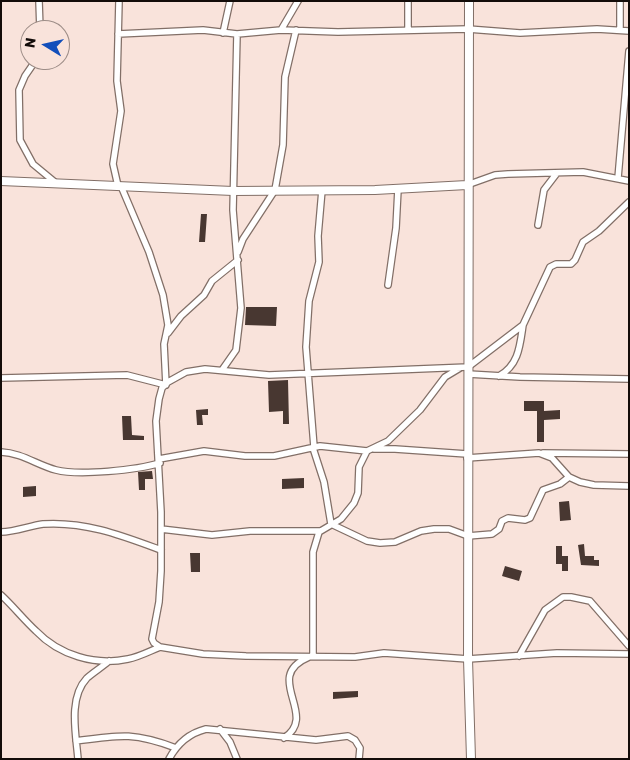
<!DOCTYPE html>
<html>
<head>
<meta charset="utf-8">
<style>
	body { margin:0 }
	#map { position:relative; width:630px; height:760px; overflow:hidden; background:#f9e3db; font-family:Rubik,sans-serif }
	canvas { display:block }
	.frame { position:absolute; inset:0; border:2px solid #130c09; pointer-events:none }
	.north { position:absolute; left:20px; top:20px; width:50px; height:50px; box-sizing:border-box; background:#f9e3db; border:1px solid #9d8d87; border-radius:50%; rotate:279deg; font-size:14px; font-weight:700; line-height:20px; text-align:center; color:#130c09 }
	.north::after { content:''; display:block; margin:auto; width:18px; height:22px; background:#134fbb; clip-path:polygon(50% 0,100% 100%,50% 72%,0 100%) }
</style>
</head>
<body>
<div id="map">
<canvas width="630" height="760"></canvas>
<div class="frame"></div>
<div class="north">N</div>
</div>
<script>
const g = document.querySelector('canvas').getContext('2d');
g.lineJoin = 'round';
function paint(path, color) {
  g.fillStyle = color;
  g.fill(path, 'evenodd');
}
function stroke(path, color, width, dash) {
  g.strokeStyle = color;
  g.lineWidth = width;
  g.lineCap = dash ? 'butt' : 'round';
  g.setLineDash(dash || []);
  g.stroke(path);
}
paint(new Path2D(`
	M201 214H207L205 242H199Z
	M246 307H277L276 326 245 325Z
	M288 380 289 424H283V411L269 412 268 381Z
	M524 401H544V411L560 410V419L544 420V442H537V411H524Z
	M208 409V415H202L203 425H197L196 410Z
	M122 416H131L132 435 144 436V440H123Z
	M152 471 153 479H145V490H139L138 472Z
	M304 478V488L282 489V479Z
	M36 486V496L23 497V487Z
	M569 501 571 520 560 521 559 502Z
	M584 544 585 556H594V560H599V566L581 565 578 545Z
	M556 546H562V556H568V571H562V564H556Z
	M190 553H200V572H191Z
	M505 566 522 571 519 581 502 576Z
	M358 691V697L333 699V692Z`), '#483731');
const street = new Path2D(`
	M39 1 40 30
	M408 1V30
	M281 30 298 1
	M620 30V1
	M223 33 230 1
	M118 34 203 30 237 34 281 30 338 32 468 29 520 33 597 29 629 31
	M36 60 25 76 19 90 20 140 33 164 56 183
	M618 178 629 51
	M467 185 495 175 508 174 583 172 629 181
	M118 186 113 164 121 111 117 81 119 1
	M629 202 599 231 583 242 575 260 571 264H556L550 267 523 325 468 367 269 375 205 369 186 372 168 382 162 388 159 399 156 421 161 512V571L159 602 152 639 154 643 160 647 203 654 246 656 355 657 384 653 468 659 557 653 629 654
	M538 225 544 190 557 173
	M238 252 243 239 275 190 283 145 285 77 296 30
	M388 285 396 228 398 189
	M168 333 181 316 204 295 212 281 238 260
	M222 370 236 350 241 308 233 210 237 34
	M468 374 520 377 629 379
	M499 376C519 365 520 345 523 325
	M1 378 127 375 166 385 164 344 168 325 163 295 149 252 121 186
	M314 447 306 347 309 301 319 262 318 236 322 190
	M313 448 324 482 331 524 367 541 380 543 395 542 421 531 434 529H449L468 536 492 534 499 529 502 521 508 518 525 520 530 518 543 490 560 484 569 477
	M374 449H395L467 454
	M1 452C22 453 37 465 56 470 79 476 137 470 160 463
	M543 453 629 454
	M467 458 539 453 552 458 569 477 580 482 594 485 629 486
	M159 459 204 451 245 456H274L320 446 367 451
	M161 529 212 535 250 531H320
	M1 532C15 532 29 526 43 524 85 521 123 536 161 550
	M1 595C13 606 24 620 36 631 59 655 95 666 128 659 139 657 150 651 160 647
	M313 655V552L319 532 341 519 354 503 358 493 359 467 367 451 388 441 420 410 445 377 460 368
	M519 656 545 610 563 597H571L590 601 629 646
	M220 729 230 742 237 759
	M284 738C320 715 261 677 309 657
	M76 741C120 735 133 732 176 748
	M78 759C76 734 68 698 87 678 94 672 102 667 109 661
	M169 759C177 744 190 733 206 729L316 740 348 736 355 740 360 748 359 759`);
const secondary = new Path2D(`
	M469 1 468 659 471 759
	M1 181 233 191 375 190 467 185`);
stroke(street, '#826f67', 8);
stroke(secondary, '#826f67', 10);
stroke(street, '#fff', 5.5);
stroke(secondary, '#fff', 8);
</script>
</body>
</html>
